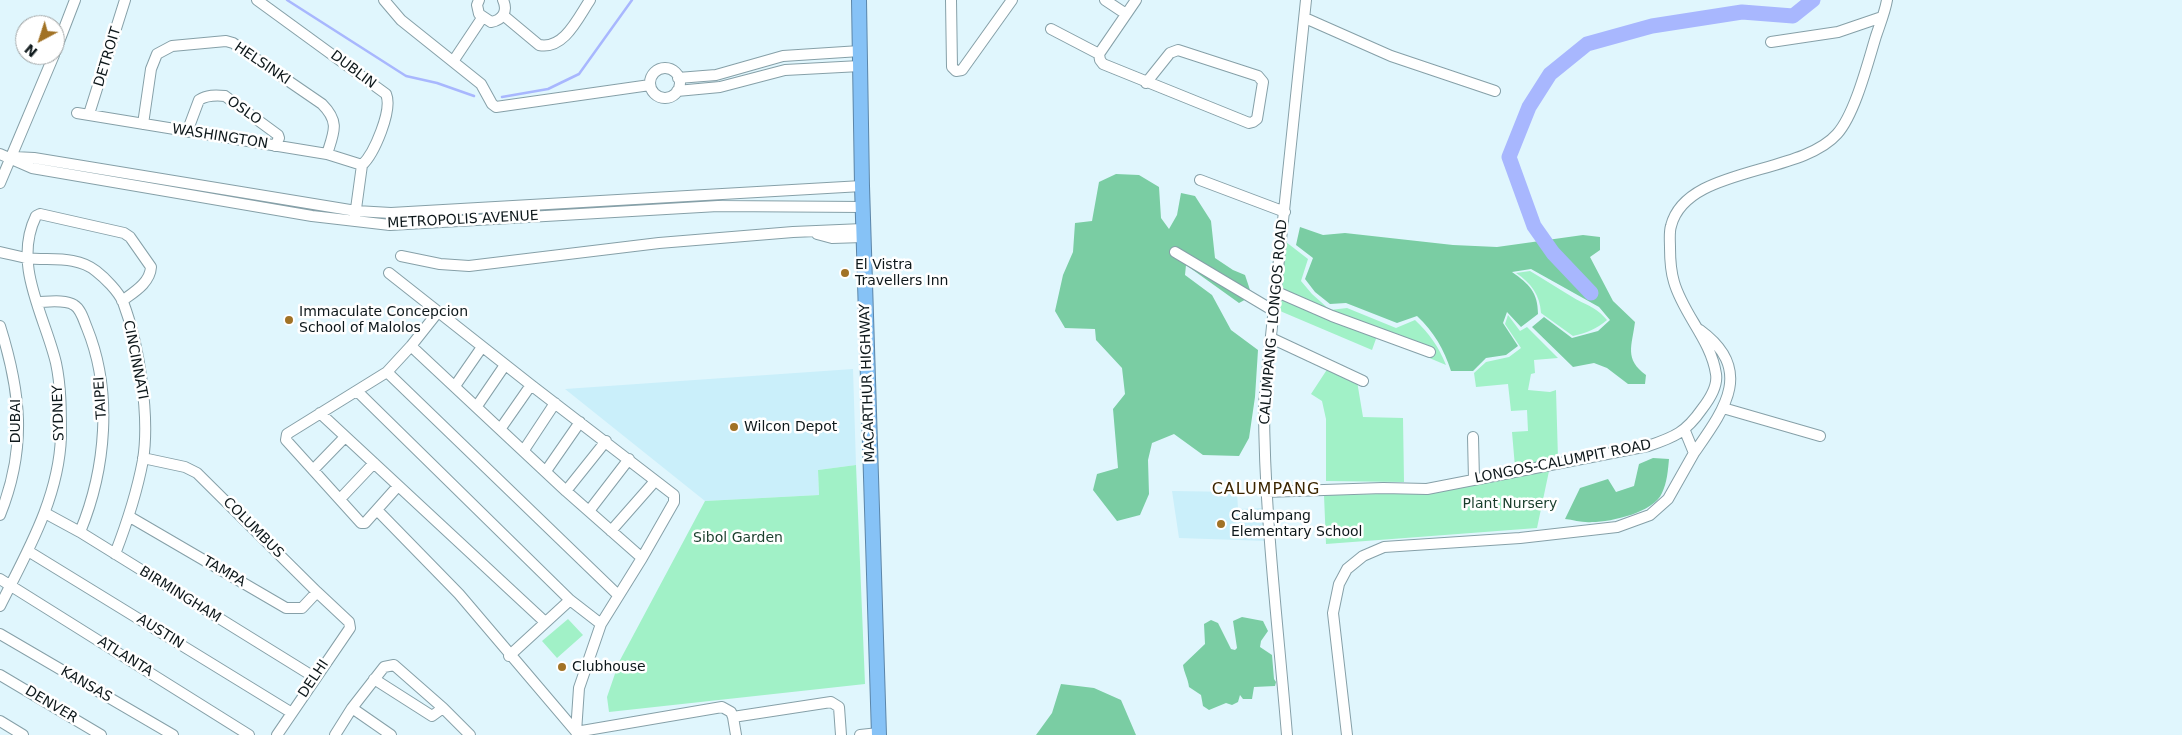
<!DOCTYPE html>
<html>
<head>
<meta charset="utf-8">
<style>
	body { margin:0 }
	#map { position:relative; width:2182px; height:735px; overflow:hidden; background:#e0f6fd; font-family:"DejaVu Sans",sans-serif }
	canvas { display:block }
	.north { position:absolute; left:15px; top:15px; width:50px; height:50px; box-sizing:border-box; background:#fff; border:1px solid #9fa3a4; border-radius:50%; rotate:220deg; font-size:14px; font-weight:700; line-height:20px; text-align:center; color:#0e181b }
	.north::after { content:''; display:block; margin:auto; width:18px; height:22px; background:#a17225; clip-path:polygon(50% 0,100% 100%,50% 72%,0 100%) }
</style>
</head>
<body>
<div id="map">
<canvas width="2182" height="735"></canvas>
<div class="north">N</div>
</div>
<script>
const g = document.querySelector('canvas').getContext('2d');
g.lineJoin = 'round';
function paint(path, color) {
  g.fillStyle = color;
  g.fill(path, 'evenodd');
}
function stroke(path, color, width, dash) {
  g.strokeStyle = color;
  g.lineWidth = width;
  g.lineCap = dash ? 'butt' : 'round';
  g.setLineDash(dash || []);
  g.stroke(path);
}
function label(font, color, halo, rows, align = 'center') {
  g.font = font + ' "DejaVu Sans",sans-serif';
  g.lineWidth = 5;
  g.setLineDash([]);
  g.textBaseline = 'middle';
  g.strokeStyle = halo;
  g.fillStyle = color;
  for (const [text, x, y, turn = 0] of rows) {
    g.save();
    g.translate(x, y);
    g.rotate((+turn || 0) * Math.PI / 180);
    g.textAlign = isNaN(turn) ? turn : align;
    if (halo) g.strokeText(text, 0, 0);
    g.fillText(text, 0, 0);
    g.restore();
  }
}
paint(new Path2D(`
	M853 369 856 465 818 470 819 495 705 501 565 389Z
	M1172 491 1237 492 1238 509 1265 508 1267 541 1179 538Z`), '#caeffa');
paint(new Path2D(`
	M1286 242 1308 259 1301 281 1312 294 1330 310 1347 308 1396 328 1415 320C1429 333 1439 347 1446 365L1377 336 1372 350 1280 311Z
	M1530 271C1545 280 1559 289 1574 298 1588 306 1596 307 1607 320 1596 329 1587 333 1573 336L1541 313C1540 295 1531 283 1516 273Z
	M1508 315 1520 331 1527 327 1558 358 1534 360 1535 373 1531 374 1528 390 1550 392 1556 390 1558 459 1515 467 1512 432 1528 431 1527 410 1511 411 1508 384 1476 387 1474 373 1486 362 1509 357 1521 348 1505 324Z
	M1328 368 1357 381 1363 417 1403 418 1404 482 1326 481V419L1322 401 1311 394Z
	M856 465 865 684 609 712 607 697 619 662 705 501 819 495 818 470Z
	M1549 471 1537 528 1326 544 1324 495 1435 493Z
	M568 619 583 635 557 658 542 641Z`), '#a1f1c7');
paint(new Path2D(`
	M1116 174 1139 175 1159 187 1161 218 1169 229 1177 215 1181 193 1195 196 1211 221 1215 258 1233 270 1245 275 1252 296 1239 303 1186 265 1185 275 1212 295 1231 330 1258 350 1255 397 1249 438 1239 456 1203 455 1174 434 1152 443 1148 460 1149 494 1140 515 1117 521 1093 490 1097 474 1118 468 1113 409 1125 394 1122 368 1096 340 1095 329 1065 328 1055 311 1063 275 1073 252 1075 223 1092 221 1099 182Z
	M1300 227 1323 235 1345 233 1453 245 1497 247 1583 235 1600 237V250L1590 257 1613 301 1635 322C1632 346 1624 359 1646 375L1645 384H1628L1607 368 1594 363 1573 367 1532 327 1544 317 1572 338 1598 331 1610 320 1599 307 1531 269 1512 272C1529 284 1538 292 1538 314L1521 327 1507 312 1503 323 1518 346 1506 355 1486 358 1473 371H1451C1444 349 1434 332 1417 316L1397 323 1346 303 1330 304 1315 292 1305 279 1313 258 1296 245Z
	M1653 458 1669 459C1668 470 1667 483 1662 493 1654 512 1612 522 1592 522 1583 523 1574 520 1565 519L1580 488 1608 479 1616 492 1634 486 1639 464Z
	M1242 617 1263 621 1268 631 1261 641 1260 647 1272 655 1274 679 1276 682 1275 686 1254 687 1252 699H1243L1240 695 1238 702 1232 705 1226 703 1209 710 1203 706 1201 695 1189 687C1188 678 1184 673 1183 665L1205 644 1204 624 1211 620 1218 623 1231 649 1235 650 1237 648 1233 621Z
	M1061 684 1094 688 1121 700 1136 735H1036L1052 713Z`), '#7acda3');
stroke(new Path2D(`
	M287 0 406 76 437 83 474 96
	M502 97 548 89 579 74 632 0`), '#a8b7fe', 2.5);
stroke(new Path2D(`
	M1591 293 1553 253 1534 226 1509 157 1529 107 1550 74 1587 44 1652 26 1742 12 1793 16 1813 0`), '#a8b7fe', 15);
const minor = new Path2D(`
	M257 0 386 94C393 110 374 154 362 165
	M384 0 401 20 481 84 492 104 496 107 650 85
	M479 0 477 5 479 14 491 22C503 20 508 11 503 0
	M951 0 952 67 956 71 962 70 1012 0
	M1105 0 1126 14
	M1136 0 1099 54 1100 60 1103 64 1249 123 1253 122 1257 119 1263 82 1258 76 1178 50 1170 53 1146 83
	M503 15 539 45C564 50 578 18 590 0
	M1305 18 1391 56 1495 91
	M1051 29 1099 54
	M1771 42 1838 32 1882 17
	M55 52 75 0
	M454 60 482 18
	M650 83a15 15 0 1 1 30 0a15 15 0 1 1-30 0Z
	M678 78 716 75 783 56 860 51
	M677 91 720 87 785 70 860 66
	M77 113 327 154 362 165
	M89 114 125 0
	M143 124 151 69 157 54 172 46 226 41 233 43 322 104C340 122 334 132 327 154
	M187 132 199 100C207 95 215 95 225 96L278 135 279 138 275 146
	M0 154 32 168 312 216 390 225 718 206 862 207
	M14 157 34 158 356 211 391 213 862 186
	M1200 180 1285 212
	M0 183 54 55
	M355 216 362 165
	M817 234 832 238 863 237
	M0 252C9 254 17 256 26 258 49 261 76 255 96 271 105 278 118 291 123 302 139 344 150 416 143 460 137 492 127 523 115 554
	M1175 252 1274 311
	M401 256 440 264 469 266 659 243 793 232 863 229
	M389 273 531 385 674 495V502L642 558 601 624 579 688 576 732
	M1277 292 1332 316 1430 352
	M37 302C47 302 65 299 74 305 81 309 84 321 87 328 113 392 106 469 80 532
	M0 326C21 393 27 448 0 515
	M1271 338 1363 381
	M411 346 566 491 642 558
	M387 372 618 595
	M455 386 482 347
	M358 392 570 600 601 624
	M477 406 505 365
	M1723 408 1820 436
	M320 413 545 622
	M501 428 531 385
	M1473 437 1474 480
	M524 450 555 403
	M1694 453C1724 410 1755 370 1700 330
	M143 458 185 467 197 473 317 592 349 622 350 628 277 735
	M313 470 345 437
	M546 471 580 422
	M398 486 365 523H361L286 440 287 434 387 372 411 346 438 312
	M566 491 606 441
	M1265 492 1383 488 1427 489 1648 446C1675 437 1686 432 1702 409 1709 400 1718 386 1716 374 1711 340 1683 314 1674 282 1671 272 1670 259 1670 248 1670 241 1669 232 1671 226 1686 166 1800 176 1837 134 1855 114 1868 62 1876 36 1880 24 1885 12 1887 0
	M340 499 374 463
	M377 510 459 594 578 734
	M589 511 629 459
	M45 513 80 532 314 677
	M130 517 286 608H302L317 592
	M611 531 655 481
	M28 551 292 713
	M0 579 249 735
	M0 606C27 552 59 498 61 436 61 412 61 386 56 363 45 316 12 265 36 216L40 214 124 233 130 237 151 267C150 283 134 292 122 301
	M0 634 173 735
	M509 656 570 600
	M0 675 101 735
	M374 679 432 716 443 708
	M352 708 391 735
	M733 717 736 735
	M0 721 23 735
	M576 732 722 707 731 712 733 717 831 702 839 707 841 735
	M335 735 352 708 384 667 394 665 443 708 470 735
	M860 735 879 733
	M1287 735C1278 624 1264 514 1264 403L1306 0
	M1347 735 1333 613 1339 584 1347 569 1363 556 1384 547 1520 538 1617 527 1650 515 1668 499 1694 453 1685 431`);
const highway = new Path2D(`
	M859 0 862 186 879 735`);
stroke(minor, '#86a0a8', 12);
stroke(highway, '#5c86a9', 16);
stroke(minor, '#fff', 10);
stroke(highway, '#86c2f6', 14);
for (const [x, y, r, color] of [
	[845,273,5,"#a17225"],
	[289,320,5,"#a17225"],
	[734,427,5,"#a17225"],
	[1221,524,5,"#a17225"],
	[562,667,5,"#a17225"]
]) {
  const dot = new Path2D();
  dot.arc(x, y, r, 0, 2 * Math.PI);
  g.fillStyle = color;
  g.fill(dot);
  stroke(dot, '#fff', 2);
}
label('14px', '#0e181b', '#fff', [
	["DETROIT",108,57,-73],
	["HELSINKI",262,64,34],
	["DUBLIN",353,70,37],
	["OSLO",244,111,35],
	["WASHINGTON",220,137,9],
	["METROPOLIS AVENUE",463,220,-3],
	["CALUMPANG - LONGOS ROAD",1274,322,-85],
	["CINCINNATI",135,360,79],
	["MACARTHUR HIGHWAY",868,383,-92],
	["TAIPEI",101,398,-94],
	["SYDNEY",59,413,-92],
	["DUBAI",16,421,-90],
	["LONGOS-CALUMPIT ROAD",1563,462,-11],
	["COLUMBUS",253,528,45],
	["TAMPA",224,572,30],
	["BIRMINGHAM",180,595,32],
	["AUSTIN",160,632,32],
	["ATLANTA",125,657,32],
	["DELHI",314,679,-56],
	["KANSAS",86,685,30],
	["DENVER",51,705,31]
]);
label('14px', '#0e181b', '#fff', [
	["El Vistra",855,265],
	["Travellers Inn",855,281],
	["Immaculate Concepcion",299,312],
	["School of Malolos",299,328],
	["Wilcon Depot",744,427],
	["Calumpang",1231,516],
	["Elementary School",1231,532],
	["Clubhouse",572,667]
], 'left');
label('14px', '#193e2c', '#fff', [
	["Plant Nursery",1510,504],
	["Sibol Garden",738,538]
]);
g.letterSpacing = '1px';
label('16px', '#3c2600', '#fff', [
	["CALUMPANG",1266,490]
]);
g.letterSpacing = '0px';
</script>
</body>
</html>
